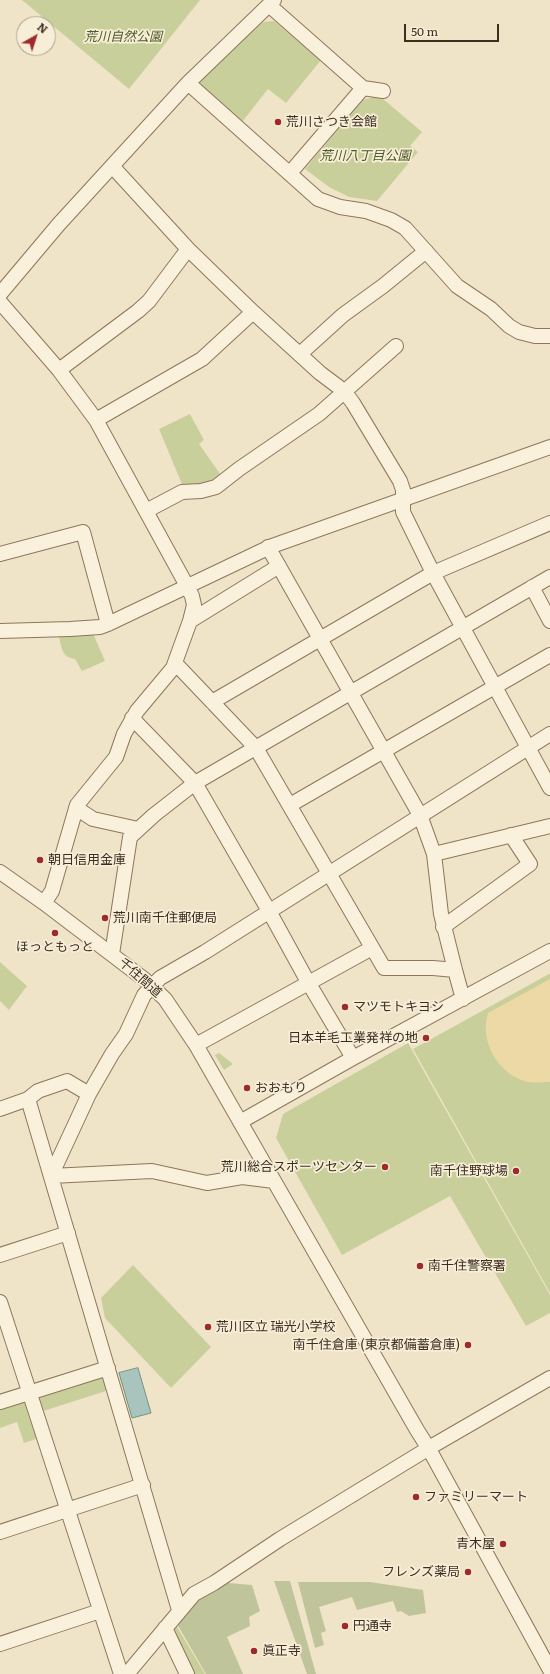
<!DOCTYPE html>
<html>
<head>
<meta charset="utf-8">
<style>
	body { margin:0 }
	#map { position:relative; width:550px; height:1674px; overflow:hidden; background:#f0e4c8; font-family:Literata,serif }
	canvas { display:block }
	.north { position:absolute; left:16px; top:16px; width:40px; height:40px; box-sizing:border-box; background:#f7eed8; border:1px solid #ada18e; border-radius:50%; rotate:39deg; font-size:11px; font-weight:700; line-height:16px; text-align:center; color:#3d2e20 }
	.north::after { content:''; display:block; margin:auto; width:14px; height:18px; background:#9e2a2b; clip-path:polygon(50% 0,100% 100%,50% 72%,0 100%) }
	.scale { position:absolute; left:404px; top:24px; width:95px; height:18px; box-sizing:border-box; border:2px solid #3d2e20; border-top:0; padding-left:5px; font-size:12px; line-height:14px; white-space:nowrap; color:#3d2e20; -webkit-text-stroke:3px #f7eed8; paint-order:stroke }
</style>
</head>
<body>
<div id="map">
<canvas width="550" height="1674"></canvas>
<div class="north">N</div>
<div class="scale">50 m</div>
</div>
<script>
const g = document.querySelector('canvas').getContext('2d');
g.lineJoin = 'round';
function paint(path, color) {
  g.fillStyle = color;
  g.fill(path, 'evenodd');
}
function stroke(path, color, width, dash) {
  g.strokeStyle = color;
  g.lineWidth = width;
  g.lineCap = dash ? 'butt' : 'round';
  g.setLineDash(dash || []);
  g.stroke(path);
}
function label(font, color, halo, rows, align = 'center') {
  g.font = font + ' Literata,"Noto Sans JP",serif';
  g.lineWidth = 3.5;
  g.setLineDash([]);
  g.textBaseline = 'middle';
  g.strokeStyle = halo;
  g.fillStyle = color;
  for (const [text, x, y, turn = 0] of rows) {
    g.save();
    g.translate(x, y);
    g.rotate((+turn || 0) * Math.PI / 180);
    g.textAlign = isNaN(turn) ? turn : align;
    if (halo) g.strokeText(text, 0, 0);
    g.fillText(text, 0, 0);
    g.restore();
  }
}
paint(new Path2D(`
	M22 0H200L129 89Z
	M274 21 321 60 286 103 268 89 242 122 200 87 199 80 263 22Z
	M373 97 382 98 422 132 410 146 418 152 377 201 349 197 329 187 305 169 363 100Z
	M190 414 204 440 199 444 223 478 184 489 159 429Z
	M92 631 105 661 82 671 75 659C60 657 62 646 58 633Z
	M0 962 27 986 9 1010 0 1001Z
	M549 974H550V1293L413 1049Z
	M408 1043 550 1295V1313L526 1326 450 1196 342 1255 276 1138 283 1114Z
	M219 1053 233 1064 224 1070 215 1055Z
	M133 1265 211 1347 171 1388 105 1318 101 1298Z
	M101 1373 109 1390 34 1414 39 1438 24 1443 17 1422 0 1428V1405Z
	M176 1625 205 1674H193L171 1631Z`), '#c9cf9b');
paint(new Path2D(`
	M550 979V1082C543 1082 535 1083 528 1082 498 1075 479 1041 488 1013Z`), '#ecd9a5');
paint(new Path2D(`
	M274 1581H290L316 1674H307Z
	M298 1582H370L423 1590 426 1613 409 1616 401 1611 397 1612 393 1601 357 1610 352 1597 319 1607 326 1631 321 1633 324 1645 315 1648Z
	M228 1583 252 1585 260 1611 249 1617 250 1626 227 1637 243 1674H206L177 1624 202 1596Z`), '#bfc49a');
const water = new Path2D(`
	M138 1368 151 1413 132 1418 119 1373Z`);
paint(water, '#a9c4bc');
stroke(water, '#6f938a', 1);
const minor = new Path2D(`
	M270 6 363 88 290 173
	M188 83 318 199 340 207 366 211 391 220 405 228 457 286 491 309 509 326 519 332 535 336H550
	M363 88 383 91
	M112 166 188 249 253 312 320 373 344 391 353 403 400 481 403 490V512L433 573 550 788
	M0 294 59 224 188 83 274 0
	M0 302 59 370 96 420 187 586 192 596 194 605 190 621 173 668 137 711 124 734 116 757 77 805 52 891 44 903
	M300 354 343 315 383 286 426 251
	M59 370 138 311 149 301 188 249
	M96 420 202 359 253 312
	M146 511 182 492 201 491 216 487 239 469 319 414 396 346
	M268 547 420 815 434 854 441 914 455 970
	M0 554 83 532 108 624
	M532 587 550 621
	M190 621 279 566
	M0 631 70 629 100 627 108 624 272 546 550 447
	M175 663 256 748 384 968H433L455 970 463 999
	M212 702 433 573 550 523
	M132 718 195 783 269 911 308 982 353 1058
	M290 805 550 655
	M76 808 93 819 138 829
	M434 854 550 826
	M0 872 44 903 144 979 165 999 196 1045 417 1430 429 1449 550 1670
	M443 927 530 864 511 835
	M112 954 130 837 154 815 195 783 550 577
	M196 1045 372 948
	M28 1099 179 1610
	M0 1109 28 1099 38 1091 67 1081 89 1094
	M240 1122 353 1058 550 951
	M51 1176 89 1094 112 1054 126 1034 144 995 160 978 205 952 550 734
	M51 1176 152 1171 207 1183 242 1177 274 1181
	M0 1255 68 1233
	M0 1302 121 1674
	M0 1402 108 1368
	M0 1532 143 1485
	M165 1628 187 1674
	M0 1644 100 1611
	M127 1674 194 1594 214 1583 280 1539 434 1445 550 1378`);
stroke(minor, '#8d765c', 16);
stroke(minor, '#faf1dc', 14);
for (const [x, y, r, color] of [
	[278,122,4,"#9e2a2b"],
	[40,860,4,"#9e2a2b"],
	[105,918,4,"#9e2a2b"],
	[55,933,4,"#9e2a2b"],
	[345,1007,4,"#9e2a2b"],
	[426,1038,4,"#9e2a2b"],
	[247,1088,4,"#9e2a2b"],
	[385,1167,4,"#9e2a2b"],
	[516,1171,4,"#9e2a2b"],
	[420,1266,4,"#9e2a2b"],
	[208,1327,4,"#9e2a2b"],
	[468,1345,4,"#9e2a2b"],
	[416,1497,4,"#9e2a2b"],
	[503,1544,4,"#9e2a2b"],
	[468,1572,4,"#9e2a2b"],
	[345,1626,4,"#9e2a2b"],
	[254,1651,4,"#9e2a2b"]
]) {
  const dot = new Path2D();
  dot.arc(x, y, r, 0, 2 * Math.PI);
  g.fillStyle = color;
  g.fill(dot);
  stroke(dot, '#f7eed8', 1.5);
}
label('italic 13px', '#4d5a26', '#f7eed8', [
	["荒川自然公園",123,37],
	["荒川八丁目公園",365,156]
]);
label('13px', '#3d2e20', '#f7eed8', [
	["荒川さつき会館",286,122],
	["朝日信用金庫",48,860],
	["荒川南千住郵便局",113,918],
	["ほっともっと",55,947,"center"],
	["マツモトキヨシ",353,1007],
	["日本羊毛工業発祥の地",418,1038,"right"],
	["おおもり",255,1088],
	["荒川総合スポーツセンター",377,1167,"right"],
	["南千住野球場",508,1171,"right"],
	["南千住警察署",428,1266],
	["荒川区立 瑞光小学校",216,1327],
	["南千住倉庫 (東京都備蓄倉庫)",460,1345,"right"],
	["ファミリーマート",424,1497],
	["青木屋",495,1544,"right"],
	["フレンズ薬局",460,1572,"right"],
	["円通寺",353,1626],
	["眞正寺",262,1651]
], 'left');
label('13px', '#3d2e20', '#f7eed8', [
	["千住間道",140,978,41]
]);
</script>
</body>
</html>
